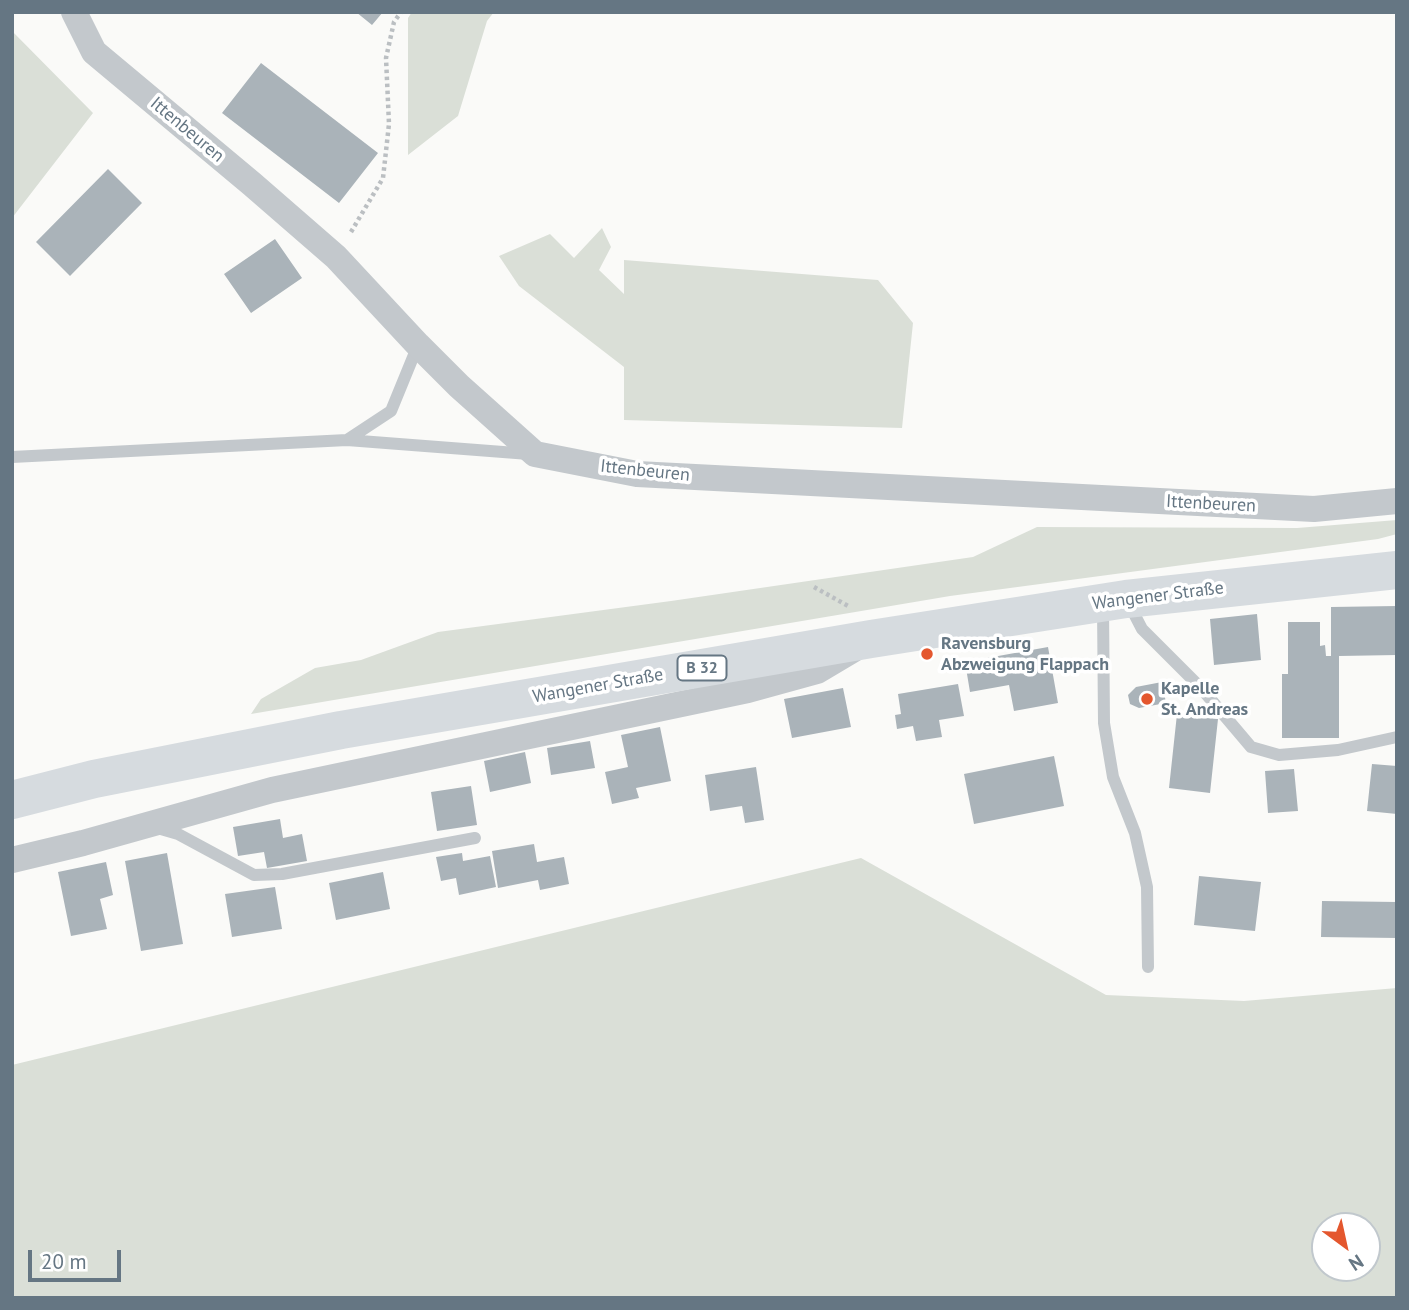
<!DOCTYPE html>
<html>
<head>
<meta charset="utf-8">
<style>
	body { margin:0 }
	#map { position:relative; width:1409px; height:1310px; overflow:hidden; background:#fafaf8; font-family:"PT Sans",sans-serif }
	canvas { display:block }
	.frame { position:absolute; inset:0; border:14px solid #657683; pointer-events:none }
	.north { position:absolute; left:1311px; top:1212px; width:70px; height:70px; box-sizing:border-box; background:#fff; border:2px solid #c1c8cd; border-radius:50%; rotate:147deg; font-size:19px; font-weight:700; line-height:28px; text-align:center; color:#657683 }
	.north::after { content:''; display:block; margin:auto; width:24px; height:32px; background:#e4572e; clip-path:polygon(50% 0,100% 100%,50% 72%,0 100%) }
	.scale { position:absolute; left:28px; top:1250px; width:93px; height:32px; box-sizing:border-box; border:4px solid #657683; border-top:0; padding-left:9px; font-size:21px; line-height:24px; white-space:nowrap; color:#657683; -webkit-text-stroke:5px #fff; paint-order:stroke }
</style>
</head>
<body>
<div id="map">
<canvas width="1409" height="1310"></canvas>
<div class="frame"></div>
<div class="north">N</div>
<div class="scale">20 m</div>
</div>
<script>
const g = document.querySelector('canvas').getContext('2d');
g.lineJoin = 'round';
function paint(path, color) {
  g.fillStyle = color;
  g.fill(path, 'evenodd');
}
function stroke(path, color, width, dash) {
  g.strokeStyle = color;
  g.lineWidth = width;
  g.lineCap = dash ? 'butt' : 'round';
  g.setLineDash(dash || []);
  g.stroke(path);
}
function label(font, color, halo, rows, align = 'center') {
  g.font = font + ' "PT Sans",sans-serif';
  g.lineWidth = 7;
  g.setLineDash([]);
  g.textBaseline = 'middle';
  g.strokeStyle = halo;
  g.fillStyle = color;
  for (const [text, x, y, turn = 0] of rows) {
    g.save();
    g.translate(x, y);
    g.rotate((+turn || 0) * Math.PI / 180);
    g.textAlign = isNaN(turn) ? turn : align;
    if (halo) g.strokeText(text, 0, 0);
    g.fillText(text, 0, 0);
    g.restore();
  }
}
paint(new Path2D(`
	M412 12H494L487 21 458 116 408 155V18Z
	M12 31 93 113 12 218Z
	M602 228 611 247 599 270 624 294V260L878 280 913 323 902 428 624 420V367L519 286 499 256 550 234 574 258Z
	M1397 520V534L1378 539 950 596 251 714 261 699 315 668 361 660 438 632 671 601 973 557 1037 527 1297 528Z
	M861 858 1106 995 1244 1001 1397 988V1298H12V1065ZM1325 1226H1367V1268H1325Z`), '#dadfd7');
paint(new Path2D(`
	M356 12H383L372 25Z
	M261 63 378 153 339 203 222 113Z
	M108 169 142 203 70 276 36 242Z
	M275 239 302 278 251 313 224 274Z
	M1397 606V655L1339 656V738H1282V674H1288V622H1320V646L1325 645 1326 656H1331V607Z
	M1257 614 1261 660 1214 665 1210 619Z
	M1048 647 1058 703 1014 711 1009 685 970 692 965 662Z
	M1162 682 1166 703 1139 708 1130 704 1128 695 1136 687Z
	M958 684 964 716 939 720 942 737 916 741 913 726 897 729 895 715 901 714 898 694Z
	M843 688 851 727 792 738 784 699Z
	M1177 714 1218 719 1210 793 1169 788Z
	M660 727 671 781 636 788 639 798 612 804 605 772 628 767 621 735Z
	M590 741 595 768 551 775 547 748Z
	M525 752 531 783 490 792 484 761Z
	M1054 756 1064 806 974 824 964 774Z
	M1372 764 1397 766V814L1367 811Z
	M756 767 764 820 745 823 742 806 710 811 705 775Z
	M1294 769 1298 811 1268 813 1265 771Z
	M471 786 477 825 437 831 431 792Z
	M280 819 283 838 302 834 307 861 267 868 264 852 238 856 233 827Z
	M534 844 537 862 564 857 569 884 540 890 538 880 498 888 492 851Z
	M167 853 183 944 141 951 125 861Z
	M462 853 463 861 490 856 496 887 459 895 456 878 441 881 436 857Z
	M106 862 113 895 100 899 107 929 71 936 58 872Z
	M383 872 390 909 336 920 329 883Z
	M1199 876 1261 882 1255 931 1194 925Z
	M275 887 282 929 232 937 225 894Z
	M1322 901 1397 902V938L1321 937Z`), '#aab3b9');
stroke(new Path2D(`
	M351 232 383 178 389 124 386 58 394 22 401 12
	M814 587 850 607`), '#bbbfc2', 4.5, [3.5, 3.5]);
stroke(new Path2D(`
	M347 440 391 411 418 345
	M12 457 347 440 529 454
	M1128 602 1142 629 1201 688 1251 747 1279 755 1338 750 1397 737
	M1103 606 1104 723 1113 777 1135 833 1147 887 1148 967
	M154 827 178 834 254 875 282 874 475 838`), '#c3c8cc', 12);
stroke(new Path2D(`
	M74 12 94 52 252 184 336 257 418 345 459 386 535 454 637 474 1314 509 1397 501
	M12 860 83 843 272 790 748 690 817 671 854 649`), '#c3c8cc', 26);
stroke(new Path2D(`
	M12 800 94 779 341 730 871 639 1126 599 1397 570`), '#d6dbdf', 38);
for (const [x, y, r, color] of [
	[927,654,7,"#e4572e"],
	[1147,699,7,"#e4572e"]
]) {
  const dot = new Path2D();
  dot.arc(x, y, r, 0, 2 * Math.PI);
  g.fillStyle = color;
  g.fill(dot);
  stroke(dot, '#fff', 2.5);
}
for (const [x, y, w] of [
	[702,668,49]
]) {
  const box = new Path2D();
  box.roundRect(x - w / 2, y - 12.5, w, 25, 5);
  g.fillStyle = '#fff';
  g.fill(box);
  stroke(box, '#657683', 2);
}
label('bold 16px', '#657683', null, [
	["B 32",702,668]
]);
label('18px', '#657683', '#fff', [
	["Ittenbeuren",187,130,40],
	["Ittenbeuren",645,471,6],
	["Ittenbeuren",1211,504,3],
	["Wangener Straße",1158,596,-7],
	["Wangener Straße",598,686,-10]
]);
label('bold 18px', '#657683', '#fff', [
	["Ravensburg",941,644],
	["Abzweigung Flappach",941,665],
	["Kapelle",1161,689],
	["St. Andreas",1161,710]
], 'left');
</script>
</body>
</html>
